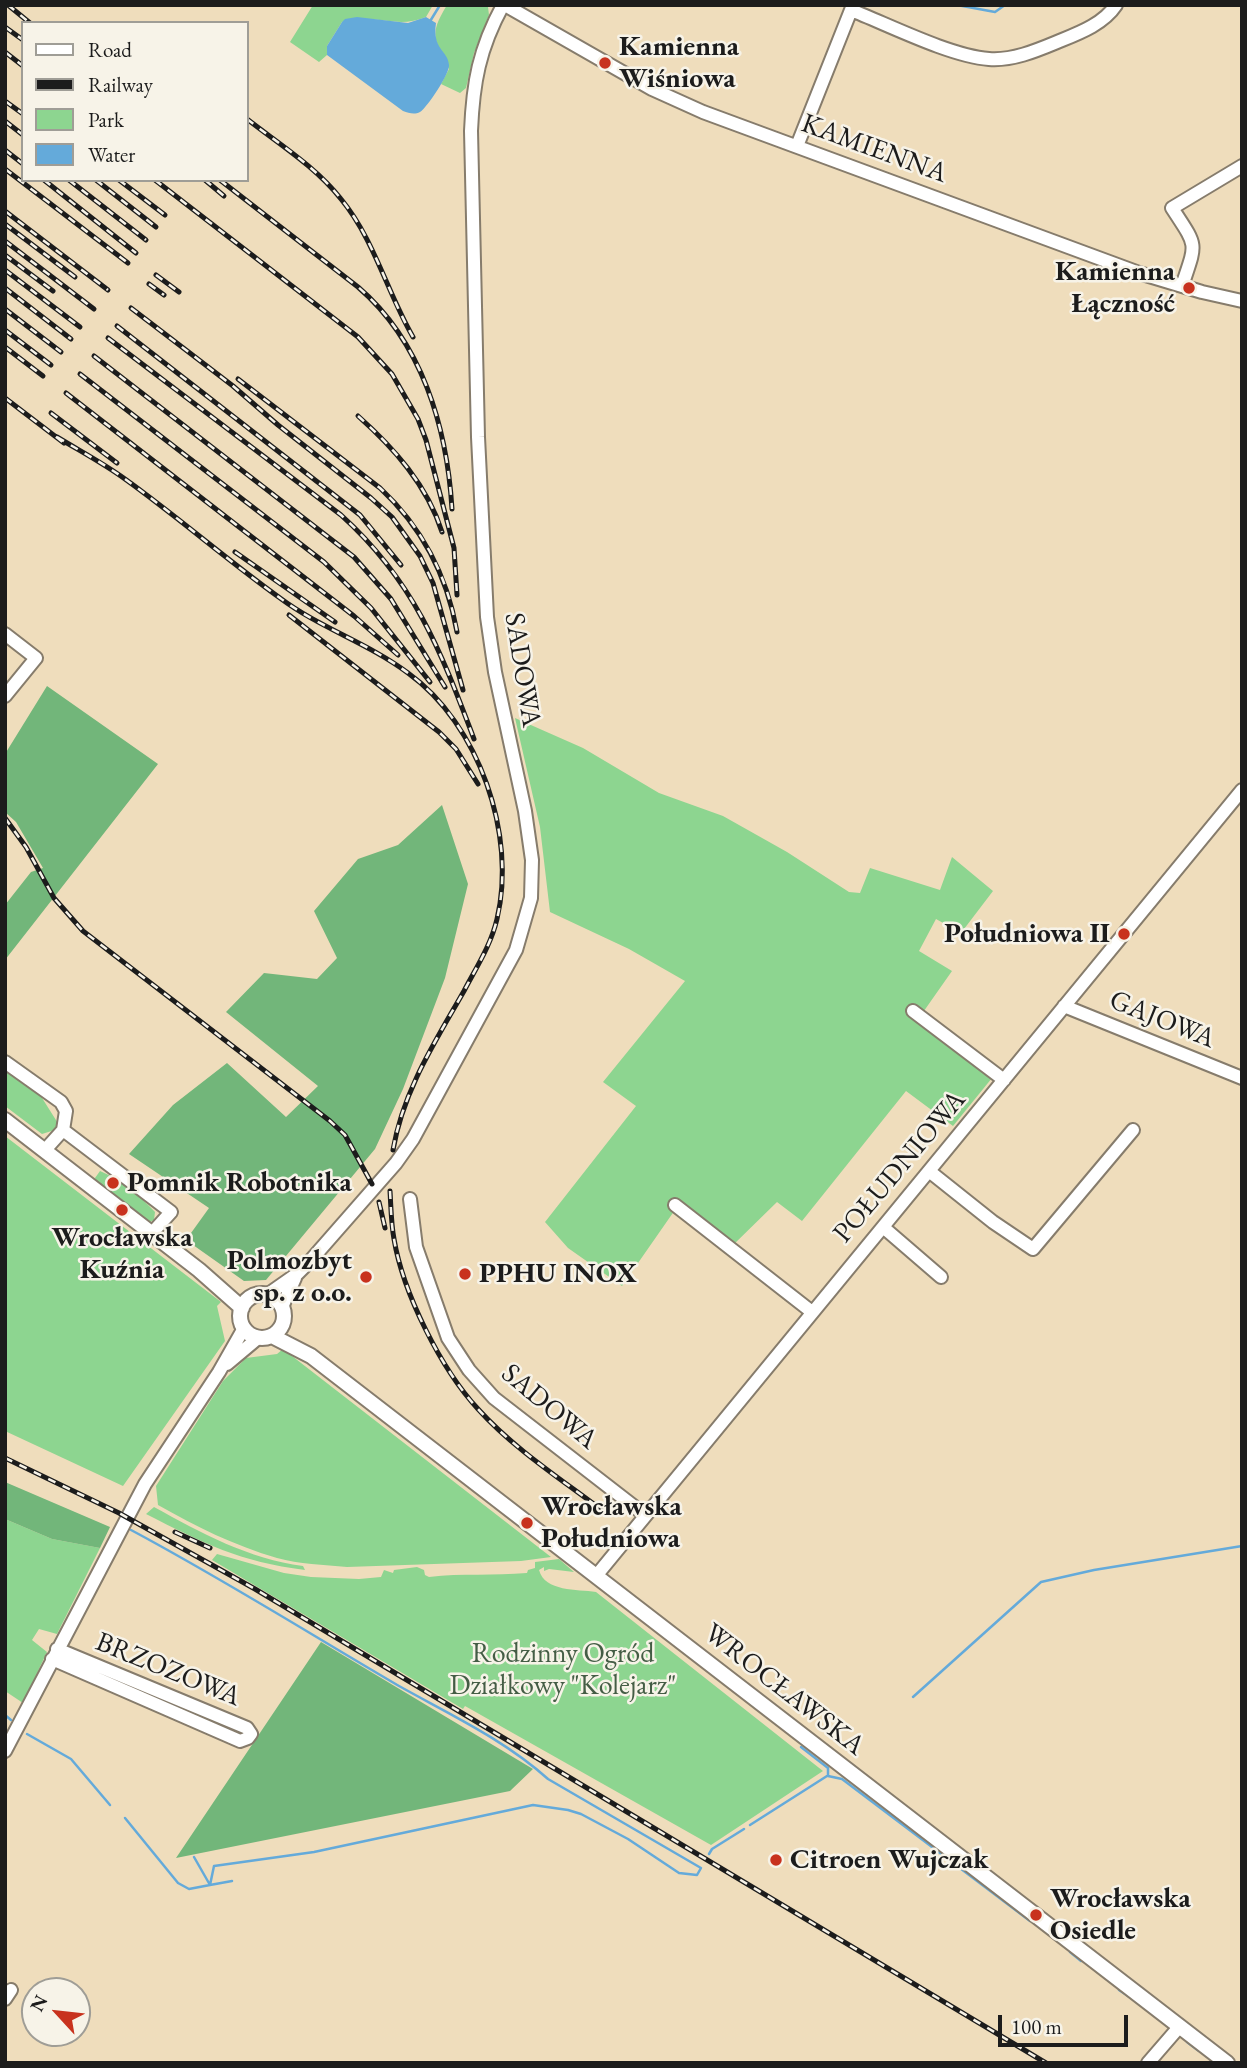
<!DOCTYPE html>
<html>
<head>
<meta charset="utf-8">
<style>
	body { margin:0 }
	#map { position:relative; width:1247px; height:2068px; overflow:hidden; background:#efddbc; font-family:"EB Garamond",serif }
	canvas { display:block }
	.frame { position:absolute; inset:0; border:7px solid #1c1c1c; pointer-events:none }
	.legend { position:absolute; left:21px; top:21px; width:228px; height:161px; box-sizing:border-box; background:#f7f3e8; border:2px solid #9f9d96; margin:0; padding:9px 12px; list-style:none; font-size:21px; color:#1c1c1c }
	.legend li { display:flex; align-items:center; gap:14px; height:35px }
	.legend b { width:35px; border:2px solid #9f9d96 }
	.north { position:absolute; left:21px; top:1977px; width:70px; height:70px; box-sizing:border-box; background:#f7f3e8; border:2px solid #9f9d96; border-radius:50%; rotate:297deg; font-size:19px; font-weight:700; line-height:28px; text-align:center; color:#1c1c1c }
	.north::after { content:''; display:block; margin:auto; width:24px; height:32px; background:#c8321e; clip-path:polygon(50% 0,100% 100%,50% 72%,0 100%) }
	.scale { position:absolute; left:998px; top:2015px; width:130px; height:32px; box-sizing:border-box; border:4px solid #1c1c1c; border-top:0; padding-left:9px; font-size:21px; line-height:24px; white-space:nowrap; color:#1c1c1c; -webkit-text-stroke:5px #f7f3e8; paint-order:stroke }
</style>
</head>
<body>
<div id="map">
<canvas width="1247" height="2068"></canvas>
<div class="frame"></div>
<ul class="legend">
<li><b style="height:9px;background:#fff"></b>Road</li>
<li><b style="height:9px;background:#1c1c1c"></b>Railway</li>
<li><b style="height:19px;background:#8dd590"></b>Park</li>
<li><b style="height:19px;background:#64aada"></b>Water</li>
</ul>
<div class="north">N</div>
<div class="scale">100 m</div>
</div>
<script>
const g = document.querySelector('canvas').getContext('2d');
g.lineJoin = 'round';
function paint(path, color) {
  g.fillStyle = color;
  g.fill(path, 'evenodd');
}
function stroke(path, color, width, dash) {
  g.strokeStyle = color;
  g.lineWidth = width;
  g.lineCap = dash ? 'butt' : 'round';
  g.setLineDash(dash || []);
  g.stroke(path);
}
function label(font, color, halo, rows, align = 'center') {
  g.font = font + ' "EB Garamond",serif';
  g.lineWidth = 5;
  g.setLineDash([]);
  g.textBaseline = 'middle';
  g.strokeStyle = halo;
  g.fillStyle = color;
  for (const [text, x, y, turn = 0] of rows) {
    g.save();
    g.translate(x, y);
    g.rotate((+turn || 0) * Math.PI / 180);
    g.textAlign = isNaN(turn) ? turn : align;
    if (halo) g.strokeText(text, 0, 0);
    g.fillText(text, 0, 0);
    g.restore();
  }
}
paint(new Path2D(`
	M313 5H433L426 17C396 30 372 12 342 22L327 46V55L319 62 290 42Z
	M447 5 488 7 489 15 474 53 466 88 460 93 441 84 449 69C435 39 428 36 447 5Z
	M515 718 583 748 659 793 723 816 787 852 849 892 860 893 870 868 940 890 952 857 993 891 961 933 936 919 919 951 952 971 919 1018 992 1078 953 1126 906 1091 802 1221 777 1202 730 1248 677 1207 622 1286 568 1248 545 1222 636 1106 603 1082 685 981 629 949 550 912 540 827Z
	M5 1069 37 1090 61 1128 42 1134 5 1106Z
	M5 1136 221 1302 217 1306 225 1341 123 1486 5 1431Z
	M100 1171C120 1179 141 1197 155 1212L154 1220 150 1222 146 1221 96 1182 95 1178Z
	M283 1349 551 1557 521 1561 347 1567C324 1565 299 1564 277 1558 233 1545 197 1527 158 1505L156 1486 223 1381 246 1358 277 1354Z
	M154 1507C201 1533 249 1559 303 1566L305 1570C240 1562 203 1543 146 1514Z
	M5 1519 52 1539 100 1548 57 1634 39 1629 32 1640 47 1652 23 1703 5 1691Z
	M217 1554 284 1573 311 1577 359 1579 381 1577 384 1570 393 1573 394 1570 417 1567 424 1570 425 1575 429 1577C462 1573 494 1576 527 1573L528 1570 535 1568V1562L559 1559 574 1572 549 1569 544 1571V1567L539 1570C545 1592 577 1589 596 1592L823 1771 711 1845 465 1706 463 1709 212 1560Z`), '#8dd590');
paint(new Path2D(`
	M47 686 158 764 5 960V905L31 872 43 868 16 822 5 812V754Z
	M442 805 468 884 445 978 403 1089 375 1149 266 1280 244 1281 186 1240 209 1208 129 1154 173 1105 227 1063 286 1117 318 1086 226 1012 264 973 317 979 337 958 314 911 358 859 398 845Z
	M5 1482 110 1527 100 1548 52 1539 5 1519Z
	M321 1642 533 1769 510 1791 176 1858Z`), '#72b67a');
paint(new Path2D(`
	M357 17 408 23 426 17 436 23C432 50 448 50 449 65 450 73 427 108 420 112 414 115 409 113 403 111L327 55V46L342 22 345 19Z`), '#64aada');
stroke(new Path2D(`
	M957 5 995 12 1005 5
	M429 23 440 5
	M913 1697 1041 1582 1094 1570 1242 1546
	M5 1715 11 1720
	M27 1734 71 1759 110 1805
	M801 1747 828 1768V1776L842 1779 1030 1921
	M125 1818 178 1883 189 1889 210 1885 214 1866 314 1852 533 1805 568 1810 581 1814 628 1839 679 1873 697 1875 701 1868 548 1779C505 1740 449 1714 399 1686 310 1634 223 1579 131 1530
	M750 1825 827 1776
	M709 1854 712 1849 744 1829
	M194 1857 210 1885 232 1881
	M1070 1952 1081 1961
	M1095 1970 1109 1981
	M1119 1990 1131 1998
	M1187 2042 1199 2051
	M1211 2060 1214 2063`), '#64aada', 2.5);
const minor = new Path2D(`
	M505 5 652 89 703 112 1139 273 1202 292 1242 301
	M851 10C889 25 950 56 989 59 1014 61 1040 49 1062 40 1082 32 1104 23 1116 5
	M797 146 853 5
	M1182 286C1197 241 1198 248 1172 208L1242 166
	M5 634 36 658 5 696
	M1064 1006 1242 1078
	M913 1011 1004 1080
	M5 1062 61 1102 66 1111 63 1130
	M45 1150 63 1130 171 1212 152 1233
	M929 1171 993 1222 1033 1249 1133 1130
	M410 1199 416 1247 448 1338 469 1370 494 1398 645 1515
	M675 1205 812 1312
	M883 1227 941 1277
	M267 1295 297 1274 311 1260 396 1163 413 1139 516 950 531 898 532 860 525 811 495 672 487 617 478 437 471 131C473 83 479 49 503 5
	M282 1307 295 1278
	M227 1364 258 1338
	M596 1576 1242 790
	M52 1659 240 1741 248 1738 251 1734 247 1728 57 1649
	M5 1751 145 1484 219 1372 244 1328
	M5 1999 11 1990
	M1148 2063 1180 2026`);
const major = new Path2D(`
	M5 1120 199 1270 242 1308
	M240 1316a22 22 0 1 1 44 0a22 22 0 1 1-44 0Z
	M272 1336 311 1356 1227 2063`);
stroke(minor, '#867c6c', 16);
stroke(major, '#867c6c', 18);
stroke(minor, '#fff', 12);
stroke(major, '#fff', 14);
const rail = new Path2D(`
	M8 5 30 23
	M5 27 23 40
	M5 52 23 66
	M5 101 23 114
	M247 119C279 144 316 167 341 199 374 239 387 292 413 337
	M5 121 23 135
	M5 150 23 164
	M5 169 128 263
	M44 180 136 253
	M69 180 146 240
	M96 180 156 227
	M119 180 165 215
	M155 180 358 337 392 374 418 419 426 440 454 548 457 595
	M205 180 224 196
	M220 180 358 287C422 342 447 427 452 509
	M5 211 108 290
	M5 224 75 277
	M5 241 94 309
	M5 255 53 291
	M5 270 80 327
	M156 275 179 292
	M149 284 164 295
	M5 288 71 339
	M131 308 233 386 278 425 371 498 392 517 420 556 433 583 463 690
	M5 309 61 352
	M117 326 360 515 401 565
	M5 330 51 365
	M108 338 341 515C414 581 440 649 474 739
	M5 347 43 376
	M94 356 354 557 391 599 445 687
	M80 374 324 562 371 608 430 682
	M238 379 380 488C423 528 447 575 457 632
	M66 393 354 616 398 655
	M5 398 64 443
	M51 413 117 463
	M358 416C394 448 427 485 442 532
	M57 437C80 451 103 463 125 479 178 517 227 560 280 598 320 628 368 643 408 673 479 724 517 835 497 919 491 945 476 968 464 991 435 1042 403 1091 393 1150
	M235 552 335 622
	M289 615 439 732 456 749 478 784
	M5 818 26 847 54 898 83 931 330 1121 345 1135 372 1184
	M390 1191C391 1207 391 1223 394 1239 403 1293 441 1369 478 1409 515 1450 564 1481 607 1514
	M379 1202 385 1228
	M5 1458 119 1513 255 1589 1046 2063
	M175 1532 210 1548`);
stroke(rail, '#1c1c1c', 5);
stroke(rail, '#f7f3e8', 2.5, [8]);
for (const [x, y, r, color] of [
	[605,63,7,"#c8321e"],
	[1189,288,7,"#c8321e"],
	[1124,934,7,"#c8321e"],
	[113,1183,7,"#c8321e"],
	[122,1210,7,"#c8321e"],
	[465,1274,7,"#c8321e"],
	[366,1277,7,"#c8321e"],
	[527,1523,7,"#c8321e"],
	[776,1860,7,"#c8321e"],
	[1036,1915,7,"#c8321e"]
]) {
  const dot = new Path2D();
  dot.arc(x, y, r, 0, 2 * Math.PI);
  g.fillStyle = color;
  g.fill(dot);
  stroke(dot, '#f7f3e8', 2.5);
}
label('bold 28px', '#1c1c1c', '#f7f3e8', [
	["Kamienna",619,47],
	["Wiśniowa",619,79],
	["Kamienna",1175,272,"right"],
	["Łączność",1175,304,"right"],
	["Południowa II",1110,934,"right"],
	["Pomnik Robotnika",127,1183],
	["Wrocławska",122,1238,"center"],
	["Kuźnia",122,1270,"center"],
	["Polmozbyt",352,1261,"right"],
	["sp. z o.o.",352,1293,"right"],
	["PPHU INOX",479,1274],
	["Wrocławska",541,1507],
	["Południowa",541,1539],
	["Citroen Wujczak",790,1860],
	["Wrocławska",1050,1899],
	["Osiedle",1050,1931]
], 'left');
label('28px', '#1c1c1c', '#f7f3e8', [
	["KAMIENNA",874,149,20],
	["SADOWA",522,670,81],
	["GAJOWA",1162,1020,22],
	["POŁUDNIOWA",900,1167,-50],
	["SADOWA",549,1407,40],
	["BRZOZOWA",168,1670,22],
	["WROCŁAWSKA",784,1690,38]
]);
label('28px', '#445d45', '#f7f3e8', [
	["Rodzinny Ogród",563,1654],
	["Działkowy \"Kolejarz\"",563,1686]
]);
</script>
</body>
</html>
